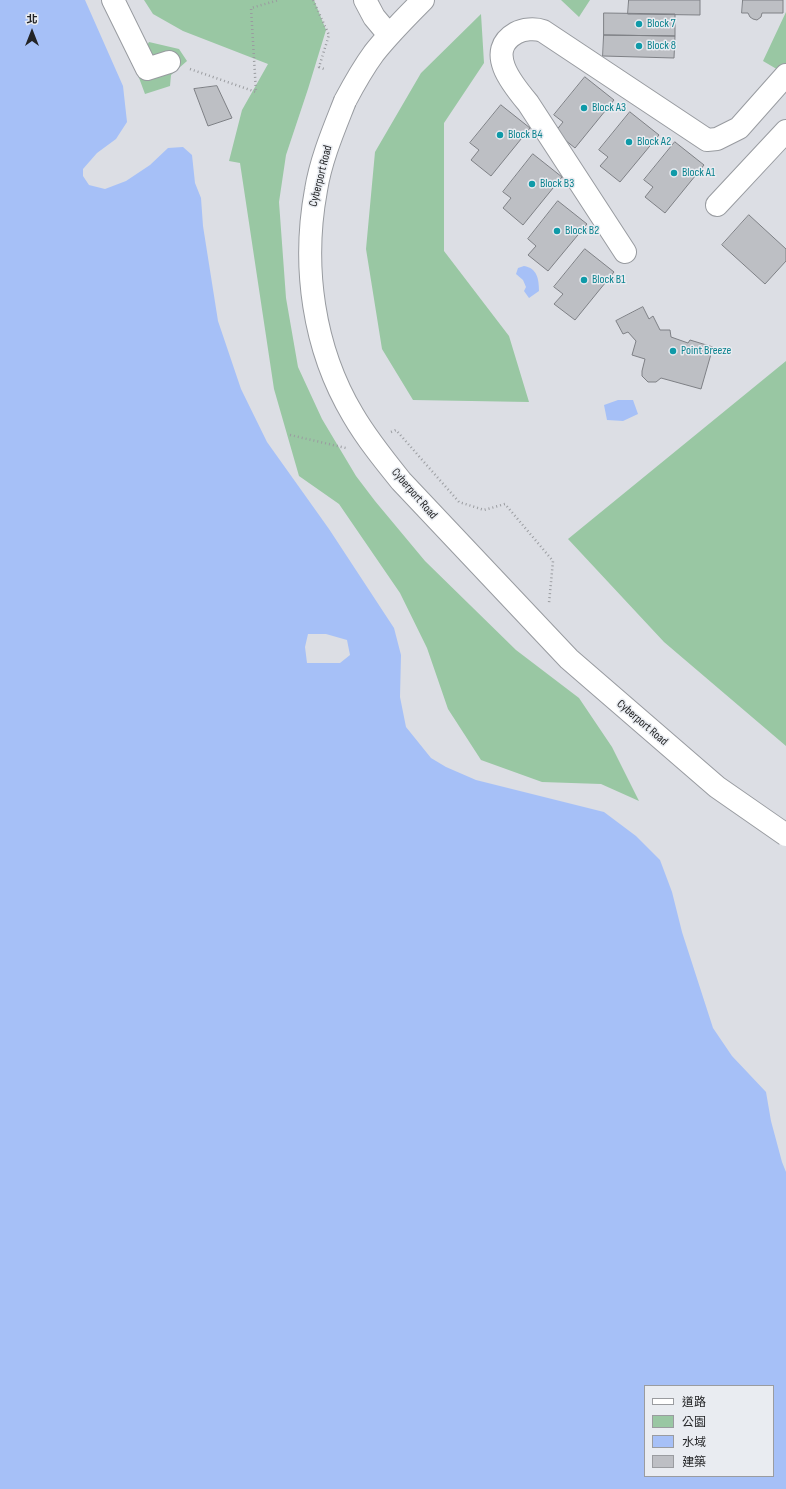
<!DOCTYPE html>
<html>
<head>
<meta charset="utf-8">
<style>
	body { margin:0 }
	#map { position:relative; width:786px; height:1489px; overflow:hidden; background:#dcdee4; font-family:"Sofia Sans Condensed","Noto Sans TC",sans-serif }
	canvas { display:block }
	.legend { position:absolute; left:644px; top:1385px; width:130px; height:92px; box-sizing:border-box; background:#e9ecf1; border:1px solid #9a9ca0; margin:0; padding:5px 7px; list-style:none; font-size:12px; color:#232426 }
	.legend li { display:flex; align-items:center; gap:8px; height:20px }
	.legend b { width:20px; border:1px solid #9a9ca0 }
	.north { position:absolute; left:12px; top:12px; width:40px; height:40px; -webkit-text-stroke:3px #e9ecf1; paint-order:stroke; rotate:0deg; font-size:11px; font-weight:700; line-height:16px; text-align:center; color:#232426 }
	.north::after { content:''; display:block; margin:auto; width:14px; height:18px; background:#232426; clip-path:polygon(50% 0,100% 100%,50% 72%,0 100%) }
</style>
</head>
<body>
<div id="map">
<canvas width="786" height="1489"></canvas>
<ul class="legend">
<li><b style="height:5px;background:#fff"></b>道路</li>
<li><b style="height:11px;background:#99c7a3"></b>公園</li>
<li><b style="height:11px;background:#a6c0f7"></b>水域</li>
<li><b style="height:11px;background:#bdbfc4"></b>建築</li>
</ul>
<div class="north">北</div>
</div>
<script>
const g = document.querySelector('canvas').getContext('2d');
g.lineJoin = 'round';
function paint(path, color) {
  g.fillStyle = color;
  g.fill(path, 'evenodd');
}
function stroke(path, color, width, dash) {
  g.strokeStyle = color;
  g.lineWidth = width;
  g.lineCap = dash ? 'butt' : 'round';
  g.setLineDash(dash || []);
  g.stroke(path);
}
function label(font, color, halo, rows, align = 'center') {
  g.font = font + ' "Sofia Sans Condensed",sans-serif';
  g.lineWidth = 3;
  g.setLineDash([]);
  g.textBaseline = 'middle';
  g.strokeStyle = halo;
  g.fillStyle = color;
  for (const [text, x, y, turn = 0] of rows) {
    g.save();
    g.translate(x, y);
    g.rotate((+turn || 0) * Math.PI / 180);
    g.textAlign = isNaN(turn) ? turn : align;
    if (halo) g.strokeText(text, 0, 0);
    g.fillText(text, 0, 0);
    g.restore();
  }
}
paint(new Path2D(`
	M144 0H314L326 30 308 89 286 155 279 202 286 298 298 367 322 419 356 476 375 501 425 561 516 650 579 698 612 747 639 801 601 784 542 782 481 760 448 709 427 648 400 593 339 504 299 476 274 389 240 163 229 161 242 110 268 64 183 31 153 14Z
	M561 0H590L579 17Z
	M786 12V63L780 71 763 61Z
	M481 14 484 63 444 123V251L509 336 529 402 413 400 382 349 366 249 375 152 421 73Z
	M149 42 179 49 187 61 171 75 170 86 145 94 135 67Z
	M786 361V746L664 642 568 539Z`), '#99c7a3');
paint(new Path2D(`
	M0 0H85L123 86 127 122 116 139 97 153 83 169V176L89 185 105 189 126 181 150 165 168 148 183 147 192 155 195 183 201 198 203 226 218 321 241 389 267 442 329 529 394 628 401 655 400 697 406 727 431 758 446 767 476 780 604 812 636 836 660 860 672 892 682 932 713 1028 732 1056 766 1092 771 1121 782 1162 786 1172V1489H0ZM308 634H326L347 640 350 655 340 663H307L305 647ZM645 1386H773V1476H645Z
	M524 266C537 268 539 279 539 291L529 298 524 291 526 287 523 280 516 274 518 268Z
	M618 400H633L638 414 623 421 607 420 604 405Z`), '#a6c0f7');
const building = new Path2D(`
	M629 0H700V15L628 14Z
	M743 0H783V13H762L761 17 757 20 753 19 750 17 748 13H742Z
	M604 13 675 14V36L604 35Z
	M604 35 675 36 674 58 603 56Z
	M585 77 614 100 575 148 555 132 563 122 554 115Z
	M217 86 232 118 208 126 194 89Z
	M501 105 530 128 491 176 471 160 479 150 470 143Z
	M630 112 659 135 620 182 600 166 608 157 599 150Z
	M675 142 704 165 665 213 645 197 653 187 644 180Z
	M533 154 562 177 523 225 503 208 511 198 503 192Z
	M558 201 587 224 548 271 528 255 536 246 528 239Z
	M749 215 786 249V261L765 284 722 245Z
	M585 249 614 272 575 320 554 304 563 294 554 287Z
	M643 307 649 319 653 316 660 330H670L671 337 688 343 690 340 713 347 701 389 661 378 656 382H648L642 376V371L645 359 632 355 636 341 628 332 623 334 616 321Z`);
paint(building, '#bdbfc4');
stroke(building, '#7e8085', 1);
const minor = new Path2D(`
	M113 0 147 69 169 62
	M365 0 374 17 389 35
	M345 101C354 84 363 68 374 53 389 34 406 17 423 0
	M717 205 786 131
	M625 252 528 103C513 85 484 51 516 33 523 29 535 28 543 31L707 140 717 139 739 128 786 75`);
stroke(minor, '#989ba0', 24);
stroke(new Path2D(`
	M313 0 329 35 319 67 324 69
	M190 69 256 92 251 8 279 0
	M391 432 396 430 459 502 484 510 505 504 553 561 549 603
	M290 435 346 448`), '#9a9ca0', 2.5, [1, 3]);
stroke(minor, '#fff', 22);
const minorBridge = new Path2D(`
	M345 101C334 129 321 159 316 190 302 266 313 348 353 415 367 439 384 460 401 481L569 659 717 787 786 835`);
stroke(minorBridge, '#989ba0', 24, []);
stroke(minorBridge, '#fff', 22);
for (const [x, y, r, color] of [
	[639,24,4,"#0f9aa8"],
	[639,46,4,"#0f9aa8"],
	[584,108,4,"#0f9aa8"],
	[500,135,4,"#0f9aa8"],
	[629,142,4,"#0f9aa8"],
	[674,173,4,"#0f9aa8"],
	[532,184,4,"#0f9aa8"],
	[557,231,4,"#0f9aa8"],
	[584,280,4,"#0f9aa8"],
	[673,351,4,"#0f9aa8"]
]) {
  const dot = new Path2D();
  dot.arc(x, y, r, 0, 2 * Math.PI);
  g.fillStyle = color;
  g.fill(dot);
  stroke(dot, '#e9ecf1', 1.5);
}
label('12px', '#0d838f', '#e9ecf1', [
	["Block 7",647,24],
	["Block 8",647,46],
	["Block A3",592,108],
	["Block B4",508,135],
	["Block A2",637,142],
	["Block A1",682,173],
	["Block B3",540,184],
	["Block B2",565,231],
	["Block B1",592,280],
	["Point Breeze",681,351]
], 'left');
label('12px', '#232426', '#e9ecf1', [
	["Cyberport Road",321,176,-76],
	["Cyberport Road",414,494,49],
	["Cyberport Road",642,723,41]
]);
</script>
</body>
</html>
